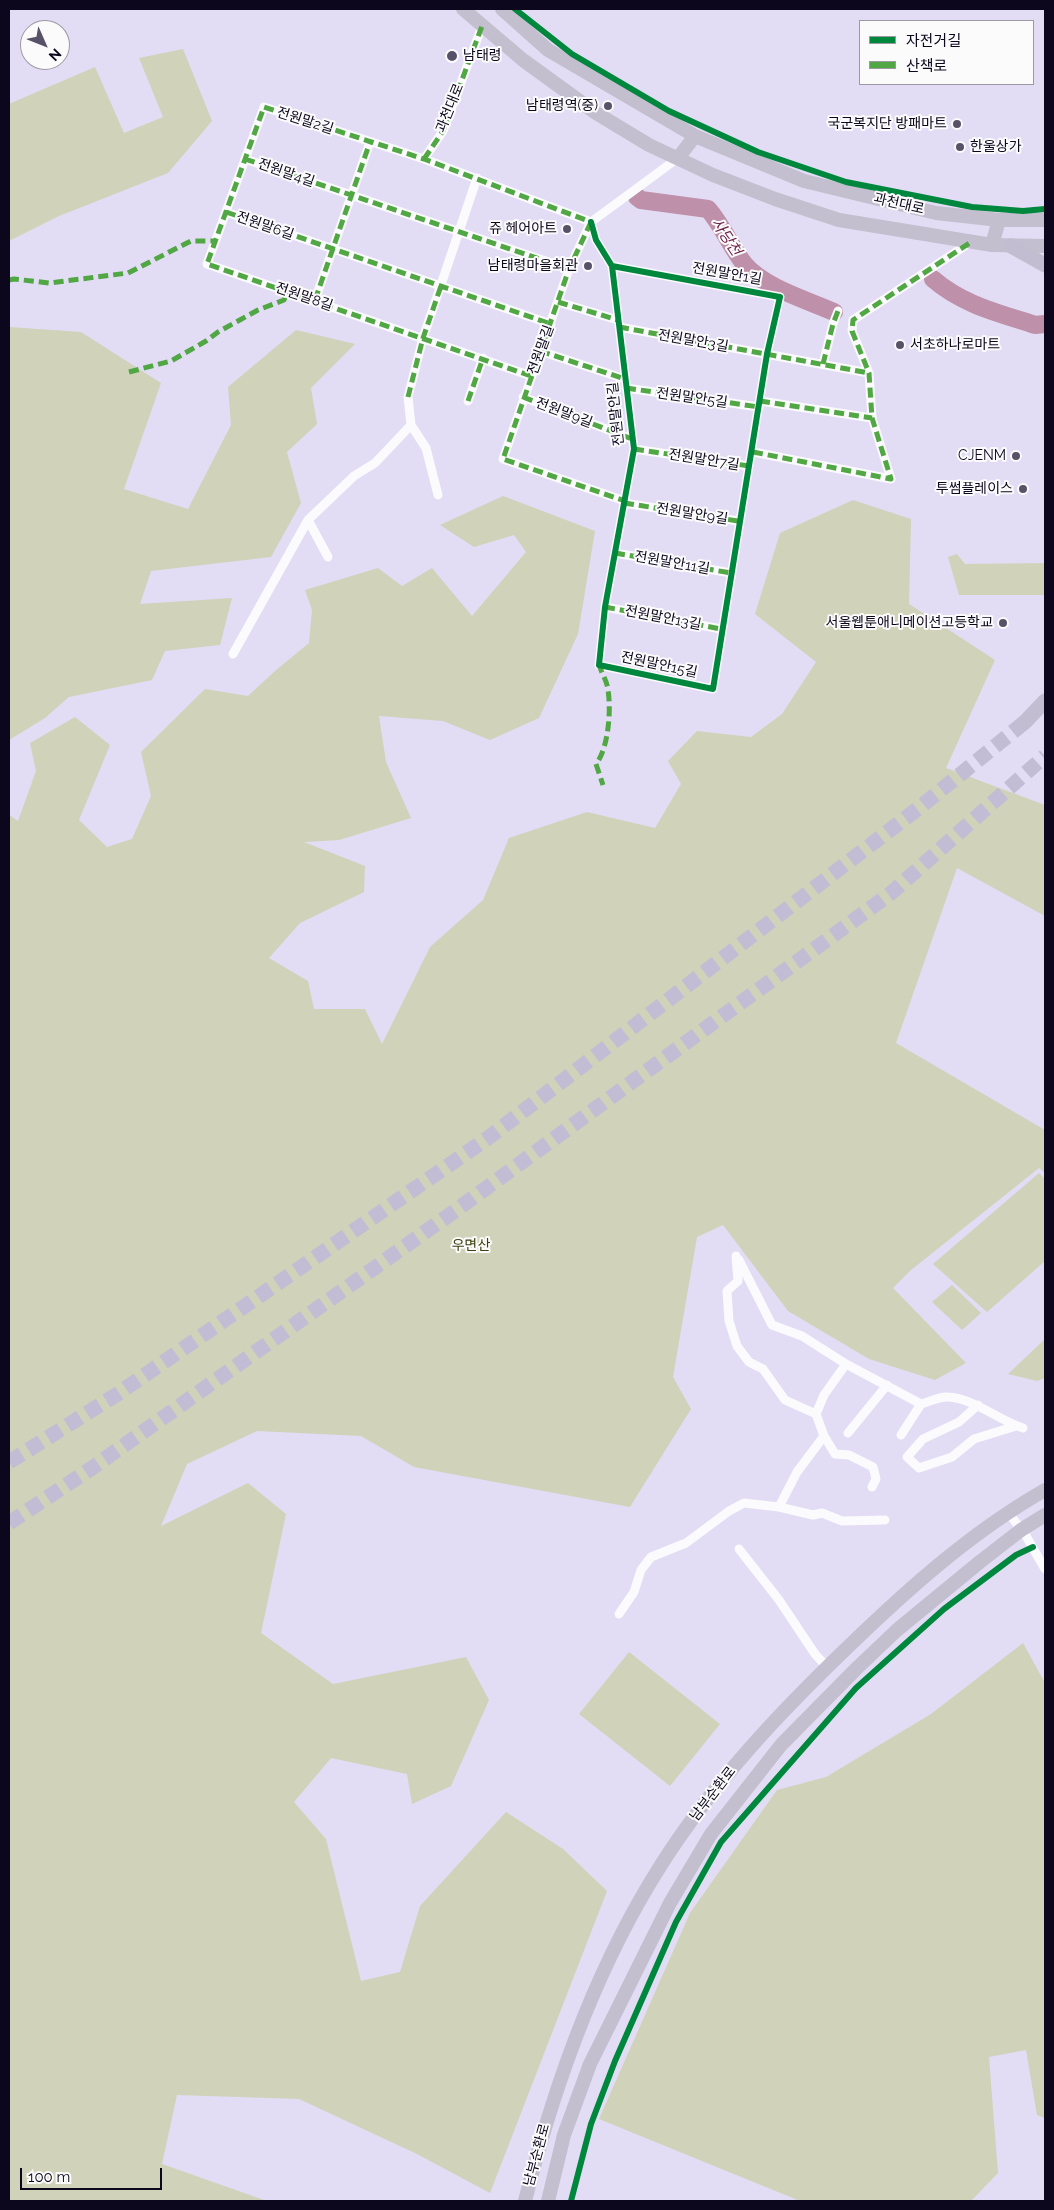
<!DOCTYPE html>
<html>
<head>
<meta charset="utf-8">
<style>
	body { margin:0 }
	#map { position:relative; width:1054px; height:2210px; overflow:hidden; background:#e2ddf4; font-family:Raleway,"Noto Sans KR",sans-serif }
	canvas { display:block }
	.frame { position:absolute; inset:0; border:10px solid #0d071d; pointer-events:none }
	.legend { position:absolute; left:859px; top:20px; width:175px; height:65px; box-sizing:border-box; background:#fbfbfb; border:1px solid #9c99a2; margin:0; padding:6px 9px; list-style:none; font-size:15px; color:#0d071d }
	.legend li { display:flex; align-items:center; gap:10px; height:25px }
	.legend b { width:25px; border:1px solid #9c99a2 }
	.north { position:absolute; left:20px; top:20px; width:50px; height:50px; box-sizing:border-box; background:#fbfbfb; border:1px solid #9c99a2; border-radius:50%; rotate:134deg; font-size:14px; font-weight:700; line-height:20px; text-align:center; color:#0d071d }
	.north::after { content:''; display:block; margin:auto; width:18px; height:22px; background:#585268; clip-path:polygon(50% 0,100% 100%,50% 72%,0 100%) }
	.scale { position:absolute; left:20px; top:2168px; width:142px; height:22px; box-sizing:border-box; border:2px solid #0d071d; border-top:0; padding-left:6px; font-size:15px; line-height:18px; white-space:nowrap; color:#0d071d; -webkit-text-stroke:4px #fbfbfb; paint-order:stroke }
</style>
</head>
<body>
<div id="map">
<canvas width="1054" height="2210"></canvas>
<div class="frame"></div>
<ul class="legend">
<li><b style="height:6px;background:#00873e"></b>자전거길</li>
<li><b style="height:6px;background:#50a743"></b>산책로</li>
</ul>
<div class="north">N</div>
<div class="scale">100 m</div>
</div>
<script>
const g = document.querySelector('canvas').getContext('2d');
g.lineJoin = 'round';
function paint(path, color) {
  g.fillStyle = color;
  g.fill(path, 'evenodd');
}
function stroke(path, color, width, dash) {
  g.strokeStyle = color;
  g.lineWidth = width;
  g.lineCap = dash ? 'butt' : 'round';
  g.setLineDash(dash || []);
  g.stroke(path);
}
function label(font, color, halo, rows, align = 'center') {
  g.font = font + ' Raleway,"Noto Sans KR",sans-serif';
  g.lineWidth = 4;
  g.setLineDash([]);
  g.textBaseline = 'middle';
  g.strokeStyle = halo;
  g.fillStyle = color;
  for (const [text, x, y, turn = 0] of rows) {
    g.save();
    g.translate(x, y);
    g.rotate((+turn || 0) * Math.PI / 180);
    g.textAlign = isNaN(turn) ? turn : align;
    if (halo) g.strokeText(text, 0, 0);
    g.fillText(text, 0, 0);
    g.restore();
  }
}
paint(new Path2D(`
	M183 49 212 121 168 173 59 216 9 241V104L95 67 124 133 163 117 139 58Z
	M9 327 81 332 161 383 124 489 188 509 231 425 228 387 296 330 355 344 311 388 317 424 287 452 301 503 271 557 151 571 140 604 232 598 220 645 165 651 152 680 69 697 45 718 9 740Z
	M503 496 595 531 578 634 539 718 490 740 443 721 379 716 386 762 411 818 339 840 304 842 365 866 364 892 300 923 269 958 308 981 314 1009H365L382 1044 430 947 483 900 509 838 587 812 655 828 681 784 668 761 697 731 751 737 782 714 816 662 755 614 780 533 853 500 911 519 909 604 995 660 946 768 1045 805V916L957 868 896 1043 1045 1130V1173L1039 1168 911 1270 893 1288 966 1363 935 1380 869 1359 788 1311 723 1225 697 1237 673 1377 691 1409 630 1507 414 1467 361 1436 257 1431 187 1464 161 1526 248 1483 286 1514 261 1633 333 1684 466 1657 489 1700 451 1786 412 1804 407 1774 331 1758 294 1802 326 1839 361 1981 400 1972 420 1906 506 1812 563 1849 607 1891 490 2193 417 2154 299 2099 177 2095 162 2164 267 2201H9V815L18 821 36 771 30 743 75 717 110 745 79 820 107 847 132 839 151 796 141 752 205 689 248 696 275 671 309 643 312 610 305 590 378 568 402 586 432 568 472 616 526 552 514 535 474 547 440 525Z
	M957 554 965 564 1045 563V595H959L948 557Z
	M1039 1173 1045 1179V1261L987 1312 933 1264Z
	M952 1285 981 1313 962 1330 932 1302Z
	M1045 1339V1378L1037 1381 1008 1374Z
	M1023 1643 1045 1683V2118L1037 2115 1026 2050 989 2057 998 2173 971 2201H800L599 2119 690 1913 777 1790 826 1777 931 1714Z
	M629 1652 720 1724 670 1786 579 1714Z`), '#d0d2b9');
stroke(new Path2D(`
	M637 197 641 200 708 209C723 226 731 248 745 265 765 288 807 300 834 312
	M933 279C963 305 999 313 1035 325L1045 324`), '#be90a9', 18);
stroke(new Path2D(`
	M9 1462 116 1395 488 1138 920 807 1025 722
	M9 1523 92 1468 452 1213 890 894 1045 756`), '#c2bdd4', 15, [15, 8]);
stroke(new Path2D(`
	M245 159 569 269
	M424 159 443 131 482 26
	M226 212 551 324
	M591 222 596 240 612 266 634 449 605 607 599 665 713 689 767 354 780 297 612 266
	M315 300 370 142
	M558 302 618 320
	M619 327 869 373
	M540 351 625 379
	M823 364 833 324 838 311
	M531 376 207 264 264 107 424 159 591 222
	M626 388 759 407
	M523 397 632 439
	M468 401 483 358
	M760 401 872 418
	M411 425 426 448 438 495
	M634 449 749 466
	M753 452 891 479 872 418 869 373 852 331 853 320 971 242
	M625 501 503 459 569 269 591 222 678 158
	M624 503 738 521
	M308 520 328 557
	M615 553 731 573
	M605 607 721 629
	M233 654 308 520 354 476 375 463 411 425 408 397 423 338 477 178
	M736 1256 738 1281 727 1291 729 1321 737 1346 749 1362 763 1369 785 1400 816 1414
	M739 1260 772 1325 802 1336 846 1364
	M921 1404C929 1402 940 1396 948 1397 973 1398 998 1420 1023 1428
	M978 1405 959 1422 923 1439 907 1457 919 1468 952 1457 974 1439 1016 1426
	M848 1433 887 1385
	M824 1436 835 1454 849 1455 873 1467 876 1479 872 1487
	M779 1507 797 1472 824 1436 816 1414 824 1395 846 1364 921 1404 901 1435
	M1008 1512 1026 1536 1045 1569
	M739 1549 779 1600 815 1654 827 1667
	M619 1614 634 1592 641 1570 651 1557 686 1543 729 1511 744 1503 779 1507 813 1515 822 1513 842 1521 885 1520`), '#fbfafd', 9);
stroke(new Path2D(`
	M463 9 523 60 596 113 649 145 713 175 775 199 839 220 992 245 1045 246
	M502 9 548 50 695 136 804 181 936 213 999 220H1045
	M678 158 695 136
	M992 245 999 220
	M525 2201C554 2085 596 1967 661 1865 713 1783 780 1712 850 1645 910 1587 973 1531 1045 1490
	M548 2201 564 2135 590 2064 670 1903 711 1834 781 1745 857 1668 897 1630 981 1561 1021 1530 1045 1515`), '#c3bfce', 14);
stroke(new Path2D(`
	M1011 246 1045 265
	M1025 722 1045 701`), '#c2bdd0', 15);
stroke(new Path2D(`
	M245 159 569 269
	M424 159 443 131 482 26
	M226 212 551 324
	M591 222 569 269 503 459 625 501
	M9 280 14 279 49 283 128 273 191 241H214
	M315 300 370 142
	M558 302 618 320
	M619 327 869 373
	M540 351 625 379
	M823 364 833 324 838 311
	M129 372 171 361 206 341 218 332 258 310 284 300 288 291
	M531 376 207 264 264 107 424 159 591 222
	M626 388 759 407
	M408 397 423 338 441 286
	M523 397 632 439
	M468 401 483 358
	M760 401 872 418
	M634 449 749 466
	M753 452 891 479 872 418 869 373 852 331 853 320 971 242
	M624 503 738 521
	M615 553 731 573
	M605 607 721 629
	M599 663C600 671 605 677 607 685 612 705 609 748 596 764L603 785`), '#50a743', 5, [10, 5]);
stroke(new Path2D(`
	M515 9 572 54 669 111 758 152 846 182 972 207 1023 211 1045 209
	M591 222 596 240 612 266 634 449 605 607 599 665 713 689 767 354 780 297 612 266
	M571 2201 591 2124 615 2061 676 1922 721 1842 856 1688 944 1609 1016 1555 1033 1547`), '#00873e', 6);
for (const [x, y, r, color] of [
	[452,56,6,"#585268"],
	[608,106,5,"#585268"],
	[957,124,5,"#585268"],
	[960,147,5,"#585268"],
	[567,229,5,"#585268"],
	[588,266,5,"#585268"],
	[900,345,5,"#585268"],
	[1016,456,5,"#585268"],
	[1023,489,5,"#585268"],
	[1003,623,5,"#585268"]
]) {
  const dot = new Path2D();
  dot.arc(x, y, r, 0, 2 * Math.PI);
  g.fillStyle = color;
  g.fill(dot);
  stroke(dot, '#fbfbfb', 2);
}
label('14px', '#0d071d', '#fbfbfb', [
	["남태령",463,56,"left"],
	["남태령역(중)",598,106],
	["국군복지단 방패마트",947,124],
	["한울상가",970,147,"left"],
	["쥬 헤어아트",557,229],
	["남태령마을회관",578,266],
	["서초하나로마트",910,345,"left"],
	["CJENM",1006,456],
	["투썸플레이스",1013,489],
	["서울웹툰애니메이션고등학교",993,623]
], 'right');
label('14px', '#0d071d', '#fbfbfb', [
	["과천대로",450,108,-68],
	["전원말2길",305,121,18],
	["전원말4길",286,173,19],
	["과천대로",899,204,13],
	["전원말6길",265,226,19],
	["전원말안1길",727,274,10],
	["전원말8길",304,297,19],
	["전원말안3길",693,341,10],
	["전원말길",541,350,-70],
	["전원말안5길",692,398,8],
	["전원말9길",564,413,21],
	["전원말안길",616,414,-96],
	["전원말안7길",704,460,9],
	["전원말안9길",692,514,9],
	["전원말안11길",672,563,10],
	["전원말안13길",663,618,11],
	["전원말안15길",659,665,12],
	["남부순환로",713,1794,-52],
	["남부순환로",537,2155,-75]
]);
label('14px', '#3d410e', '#fbfbfb', [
	["우면산",471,1246]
]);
label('italic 15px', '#6f2147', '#fbfbfb', [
	["사당천",726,237,56]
]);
</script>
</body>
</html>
